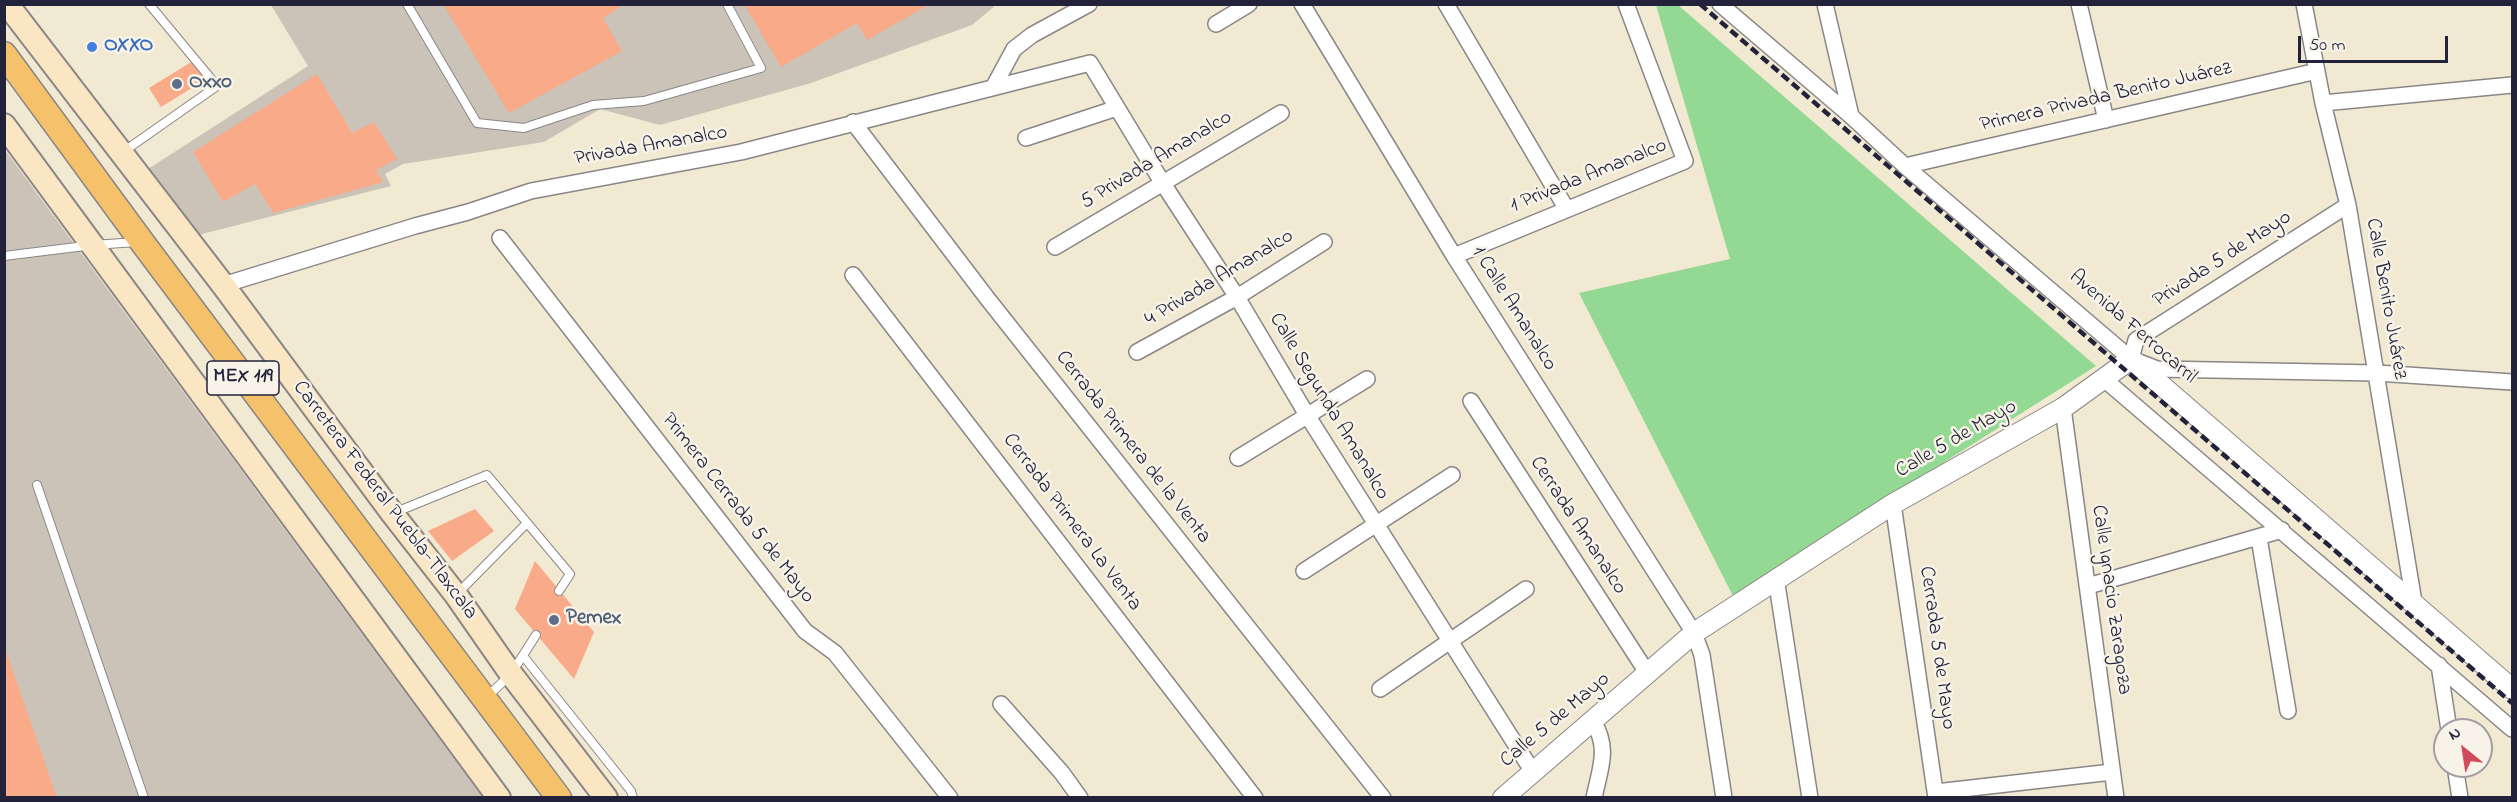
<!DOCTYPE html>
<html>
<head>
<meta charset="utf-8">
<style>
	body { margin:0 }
	#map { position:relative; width:2517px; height:802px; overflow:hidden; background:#f1e9d2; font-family:"Indie Flower",sans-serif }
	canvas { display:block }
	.frame { position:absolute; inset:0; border:6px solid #22223b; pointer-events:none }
	.north { position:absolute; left:2433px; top:718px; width:60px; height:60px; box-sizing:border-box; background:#f7f3e8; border:2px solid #a29fa3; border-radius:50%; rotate:330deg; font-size:16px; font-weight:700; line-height:24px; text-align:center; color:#22223b }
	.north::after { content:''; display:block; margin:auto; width:21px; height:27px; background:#d1495b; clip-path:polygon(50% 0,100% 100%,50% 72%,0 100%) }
	.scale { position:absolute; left:2298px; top:36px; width:150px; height:27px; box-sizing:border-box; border:3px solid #22223b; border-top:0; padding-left:8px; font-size:18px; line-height:21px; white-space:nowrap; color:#22223b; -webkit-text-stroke:4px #f7f3e8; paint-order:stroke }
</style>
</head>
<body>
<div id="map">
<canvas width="2517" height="802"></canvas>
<div class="frame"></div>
<div class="north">N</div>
<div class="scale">50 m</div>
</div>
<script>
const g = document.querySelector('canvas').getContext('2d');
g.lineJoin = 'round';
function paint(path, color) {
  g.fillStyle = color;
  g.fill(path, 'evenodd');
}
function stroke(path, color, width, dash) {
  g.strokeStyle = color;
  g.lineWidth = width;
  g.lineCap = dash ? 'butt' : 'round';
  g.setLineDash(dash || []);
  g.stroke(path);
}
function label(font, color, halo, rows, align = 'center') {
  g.font = font + ' "Indie Flower",sans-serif';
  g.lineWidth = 5;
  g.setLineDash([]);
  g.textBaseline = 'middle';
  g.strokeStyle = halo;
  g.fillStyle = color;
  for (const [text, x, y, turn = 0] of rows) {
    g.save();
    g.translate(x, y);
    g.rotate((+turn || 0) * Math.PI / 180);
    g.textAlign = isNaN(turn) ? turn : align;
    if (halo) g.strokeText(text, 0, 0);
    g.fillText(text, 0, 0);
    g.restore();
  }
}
paint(new Path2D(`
	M271 5H996L972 25 808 84 660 125 600 109 544 142 403 164 385 174 391 186 194 236 148 169 308 66Z
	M5 150 482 797H5Z`), '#cbc3b8');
paint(new Path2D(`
	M1656 5H1678L2096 366 1733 596 1579 293 1730 259Z`), '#93d993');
paint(new Path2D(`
	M443 4H625L603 18 622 51 509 113Z
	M744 4H930L867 40 857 23 781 67Z
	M193 61 205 80 161 107 149 88Z
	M317 74 352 133 374 122 397 159 376 170 383 182 273 213 255 184 223 202 193 152Z
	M475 509 494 531 452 561 428 531Z
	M535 561 594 632 574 679 515 609Z
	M5 648 57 798H4Z`), '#f9aa89');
const service = new Path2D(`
	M407 4 477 123 524 128 593 105 644 101 761 68 727 4
	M123 152 217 86 149 4
	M4 256 93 245 137 242
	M37 485 144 798
	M396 512 487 475 570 574 559 591
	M457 594 527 523
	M524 657 631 791 633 798
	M487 697 511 674 536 635`);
const minor = new Path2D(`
	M1302 4 1454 256 1694 633 1702 655 1724 798
	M1446 4 1566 208
	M1720 4 1851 116 1905 166 2131 359 2157 369 2377 373 2512 382
	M1825 4 1851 116
	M2079 4 2106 120
	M2304 4 2323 103 2348 205 2414 602
	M1216 24 1249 4
	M994 86 1014 49 1032 35 1089 4
	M2323 103 2512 85
	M853 122 987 298 1383 798
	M1026 138 1117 108
	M1905 166 2317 71
	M500 238 805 631 835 653 950 798
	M1055 247 1281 113
	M1454 256 1685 161 1626 4
	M853 275 1255 798
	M223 285 415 226 468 212 531 191 741 152 1090 63 1162 182 1237 297 1307 415 1533 772
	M1137 352 1237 297 1324 242
	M2131 359 2136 340 2348 205
	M2104 379 2512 729
	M1471 401 1648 674
	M2063 408 2116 798
	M1238 458 1367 379
	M1893 504 1936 798
	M2259 538 2288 711
	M1304 571 1452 475
	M1776 578 1810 798
	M2088 586 2282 530
	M2439 665 2449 730
	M1380 689 1526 589
	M1001 704 1062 773 1080 798
	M1593 721C1610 749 1600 768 1594 798
	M2455 766 2460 798
	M1936 792 2112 772`);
const tertiary = new Path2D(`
	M1503 798 1694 633 1893 504 2063 408 2131 359 2512 689`);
const secondary = new Path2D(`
	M7 4 223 285 392 513 456 595 511 674 606 798
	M4 125 499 798`);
const primary = new Path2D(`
	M4 54 142 242 559 798`);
stroke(service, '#8a8686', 10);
stroke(minor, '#8a8686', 18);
stroke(tertiary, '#8a8686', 22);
stroke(secondary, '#8a8686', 26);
stroke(primary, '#8a8686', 27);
stroke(service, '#fff', 8);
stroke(minor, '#fff', 15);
stroke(tertiary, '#fff', 20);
stroke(secondary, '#fbe6c4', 22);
stroke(primary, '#f5c16b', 24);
stroke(new Path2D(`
	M1700 4 2512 703`), '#22223b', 4.5, [9, 4.5]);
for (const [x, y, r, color] of [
	[92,47,6,"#3f7fe0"],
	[177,84,6,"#5c6f8a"],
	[554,620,6,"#5c6f8a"]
]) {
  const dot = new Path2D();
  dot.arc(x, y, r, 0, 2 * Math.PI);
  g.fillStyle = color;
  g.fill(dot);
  stroke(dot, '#f7f3e8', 2);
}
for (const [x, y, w] of [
	[243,378,72]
]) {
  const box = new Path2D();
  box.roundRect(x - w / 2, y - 17, w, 34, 4.5);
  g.fillStyle = '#f7f3e8';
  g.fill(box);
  stroke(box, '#22223b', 1.5);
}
label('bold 20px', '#22223b', null, [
	["MEX 119",243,378]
]);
label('bold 21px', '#366cbe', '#f7f3e8', [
	["OXXO",104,47]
], 'left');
label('bold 21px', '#4e5e75', '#f7f3e8', [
	["Oxxo",189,84],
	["Pemex",566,620]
], 'left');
label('21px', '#22223b', '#f7f3e8', [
	["Primera Privada Benito Juárez",2106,98,-13],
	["Privada Amanalco",651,147,-10],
	["5 Privada Amanalco",1157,161,-31],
	["1 Privada Amanalco",1589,177,-22],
	["Privada 5 de Mayo",2223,260,-33],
	["4 Privada Amanalco",1220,279,-31],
	["Calle Benito Juárez",2385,299,80],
	["1 Calle Amanalco",1513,309,58],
	["Avenida Ferrocarril",2132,328,41],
	["Calle Segunda Amanalco",1328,407,59],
	["Calle 5 de Mayo",1957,440,-30],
	["Cerrada Primera de la Venta",1132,448,52],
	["Carretera Federal Puebla-Tlaxcala",384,501,53],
	["Primera Cerrada 5 de Mayo",737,509,52],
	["Cerrada Primera La Venta",1071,523,53],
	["Cerrada Amanalco",1577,526,57],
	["Calle Ignacio Zaragoza",2110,600,82],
	["Cerrada 5 de Mayo",1936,648,82],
	["Calle 5 de Mayo",1556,721,-40]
]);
</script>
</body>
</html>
